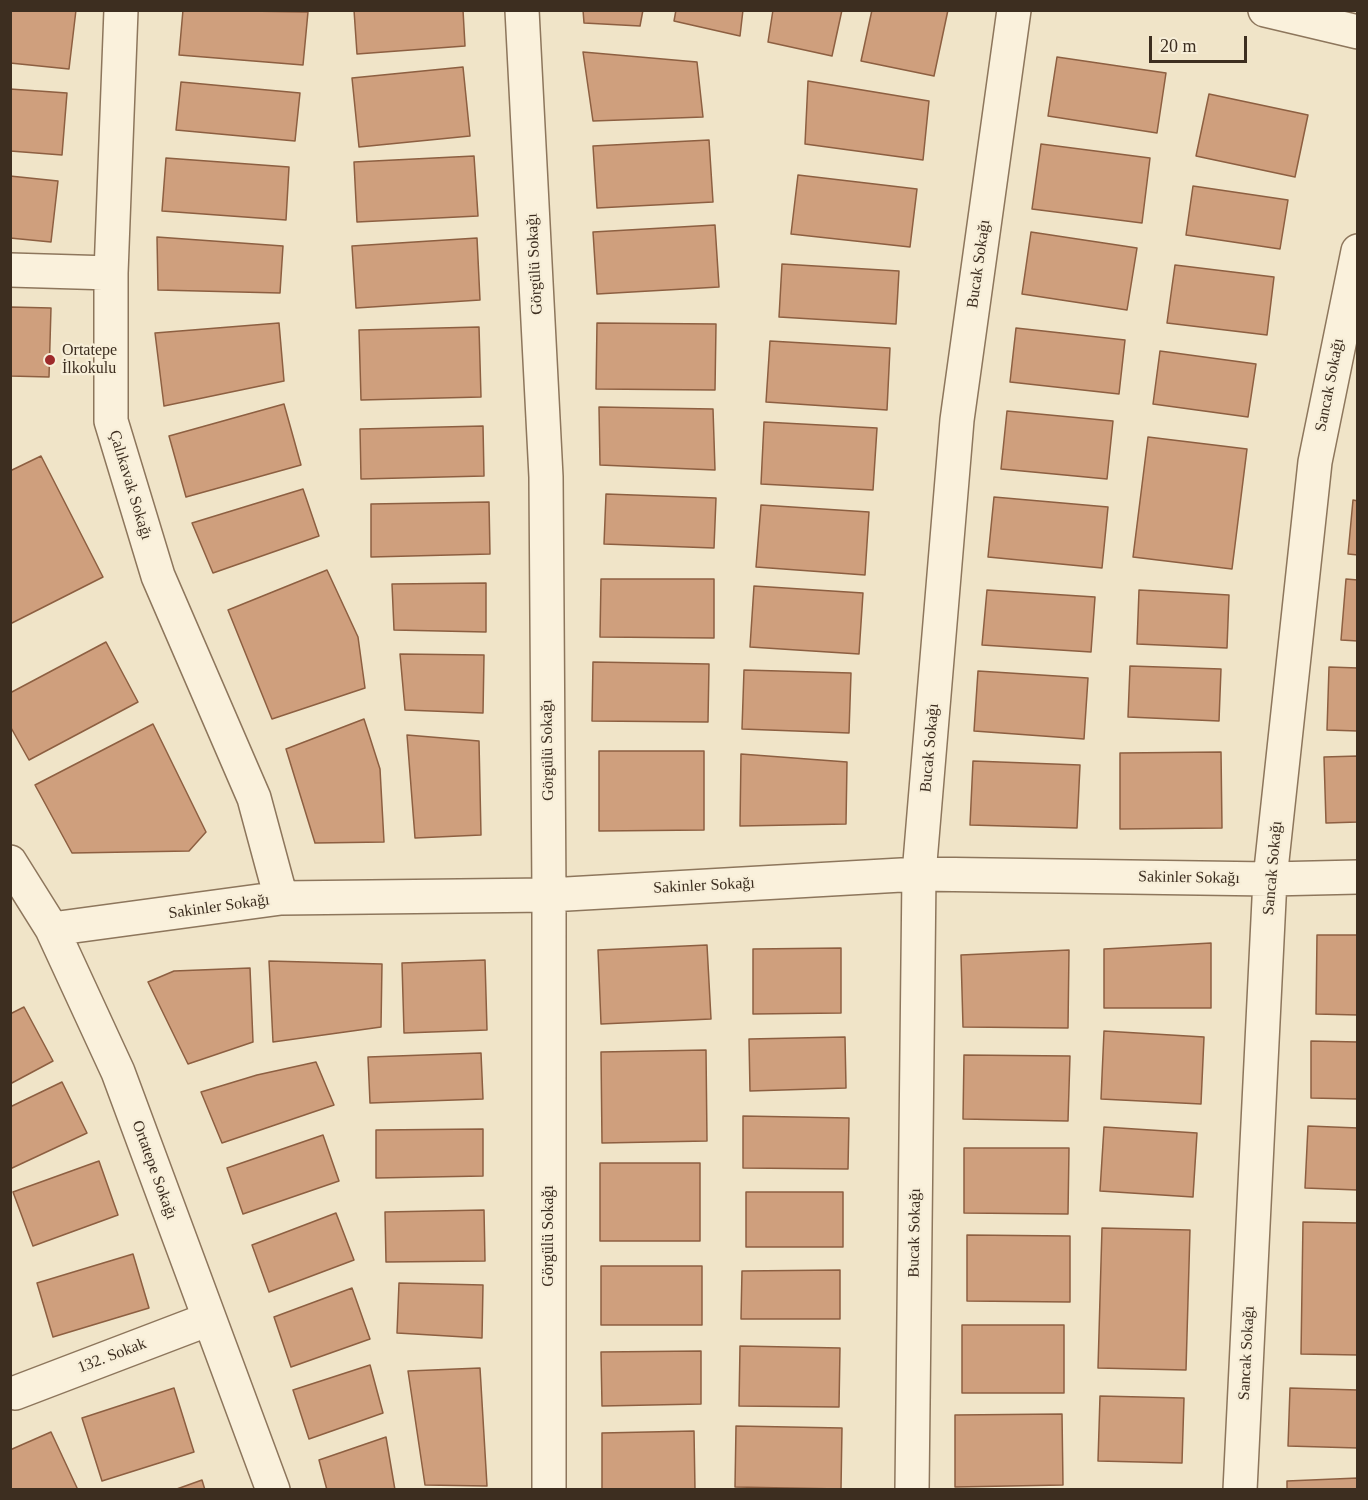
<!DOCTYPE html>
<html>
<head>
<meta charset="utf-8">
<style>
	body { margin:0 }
	#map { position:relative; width:1368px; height:1500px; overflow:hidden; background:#f0e4c8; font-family:Georgia,serif }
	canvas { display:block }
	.frame { position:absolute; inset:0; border:12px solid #3d2e20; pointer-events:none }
	.scale { position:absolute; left:1149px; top:36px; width:98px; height:27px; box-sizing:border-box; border:3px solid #3d2e20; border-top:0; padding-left:8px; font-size:18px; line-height:21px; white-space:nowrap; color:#3d2e20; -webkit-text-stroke:4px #f7eed8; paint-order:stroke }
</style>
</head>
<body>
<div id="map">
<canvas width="1368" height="1500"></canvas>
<div class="frame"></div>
<div class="scale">20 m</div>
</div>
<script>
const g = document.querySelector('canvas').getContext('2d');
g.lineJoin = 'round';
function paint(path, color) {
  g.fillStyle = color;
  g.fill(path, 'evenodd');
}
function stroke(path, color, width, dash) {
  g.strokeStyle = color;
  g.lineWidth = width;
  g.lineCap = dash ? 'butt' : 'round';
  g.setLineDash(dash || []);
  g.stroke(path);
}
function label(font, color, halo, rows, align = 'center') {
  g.font = font + ' Georgia,serif';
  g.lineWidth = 4.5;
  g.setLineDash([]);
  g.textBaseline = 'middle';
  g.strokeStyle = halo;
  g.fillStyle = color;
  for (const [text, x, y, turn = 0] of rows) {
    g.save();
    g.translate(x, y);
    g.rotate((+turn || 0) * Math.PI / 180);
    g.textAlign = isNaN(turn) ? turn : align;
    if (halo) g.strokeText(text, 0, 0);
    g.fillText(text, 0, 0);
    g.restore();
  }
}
const building = new Path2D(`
	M10 10H76L69 69 10 63Z
	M183 10 308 12 303 65 179 55Z
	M354 10H463L465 46 357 54Z
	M583 10H643L640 26 584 23Z
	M676 10H743L740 36 674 21Z
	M773 10H842L832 56 768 42Z
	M872 10H948L934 76 861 61Z
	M583 52 697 62 703 117 593 121Z
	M1057 57 1166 73 1157 133 1048 116Z
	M463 67 470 136 359 147 352 78Z
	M808 81 929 101 923 160 805 144Z
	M181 82 300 93 295 141 176 130Z
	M10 89 67 93 62 155 10 151Z
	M1209 94 1308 115 1295 177 1196 156Z
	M709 140 713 202 597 208 593 146Z
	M1041 144 1150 158 1142 223 1032 209Z
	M474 156 478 216 357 222 354 162Z
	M166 158 289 167 286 220 162 211Z
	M798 175 917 189 910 247 791 234Z
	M10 176 58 181 51 242 10 238Z
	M1193 186 1288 200 1280 249 1186 235Z
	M715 225 719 287 597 294 593 232Z
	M1031 232 1137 248 1127 310 1022 294Z
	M157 237 283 246 280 293 158 290Z
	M477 238 480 300 356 308 352 246Z
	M782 264 899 271 896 324 779 317Z
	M1175 265 1274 277 1267 335 1167 323Z
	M10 307 51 308 49 377 10 376Z
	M279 323 284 381 164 406 155 333Z
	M597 323 716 324 715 390 596 389Z
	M479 327 481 397 361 400 359 330Z
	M1016 328 1125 340 1119 394 1010 382Z
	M770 341 890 348 887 410 766 402Z
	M1160 351 1256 364 1248 417 1153 404Z
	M284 404 301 465 186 497 169 436Z
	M599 407 713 409 715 470 600 465Z
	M1007 411 1113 421 1107 479 1001 469Z
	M764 422 877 428 873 490 761 484Z
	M483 426 484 476 361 479 360 429Z
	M1148 437 1247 449 1232 569 1133 557Z
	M41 456 103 577 10 624V471Z
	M303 489 319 536 213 573 192 523Z
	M606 494 716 498 714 548 604 544Z
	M994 497 1108 507 1102 568 988 557Z
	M1353 500 1358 501V555L1348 554Z
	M489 502 490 554 371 557V504Z
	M761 505 869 512 865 575 756 567Z
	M327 570 358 637 365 688 272 719 228 610Z
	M601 579H714V638L600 637Z
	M1346 579 1358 580V641L1341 640Z
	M486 583V632L394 630 392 584Z
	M754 586 863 593 859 654 750 647Z
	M987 590 1095 597 1091 652 982 645Z
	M1139 590 1229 595 1227 648 1137 644Z
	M106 642 138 702 29 760 10 726V693Z
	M400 654 484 655 483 713 405 710Z
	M593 662 709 664 708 722 592 721Z
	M1130 666 1221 669 1219 721 1128 717Z
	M1329 667 1358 668V731L1327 730Z
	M744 670 851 673 849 733 742 729Z
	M978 671 1088 678 1084 739 974 731Z
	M364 719 380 769 384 842 315 843 286 749Z
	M153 724 206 832 189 851 72 853 35 785Z
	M407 735 479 741 481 835 415 838Z
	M599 751H704V830L599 831Z
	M1221 752 1222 828 1120 829V753Z
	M741 754 847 762 846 824 740 826Z
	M1358 756V822L1326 823 1324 757Z
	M973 761 1080 765 1077 828 970 825Z
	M1317 935H1358V1015L1316 1014Z
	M1211 943V1008H1104V949Z
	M707 945 711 1019 601 1024 598 950Z
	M841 948V1013L753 1014V949Z
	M1069 950 1068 1028 963 1027 961 955Z
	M485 960 487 1030 404 1033 402 963Z
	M269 961 382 964 381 1027 273 1042Z
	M250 968 253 1042 188 1064 148 982 174 971Z
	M24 1007 53 1061 10 1084V1014Z
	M1104 1031 1204 1037 1201 1104 1101 1099Z
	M845 1037 846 1088 750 1091 749 1039Z
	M1311 1041 1358 1042V1099L1311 1098Z
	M706 1050 707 1141 602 1143 601 1052Z
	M481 1053 483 1099 370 1103 368 1057Z
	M964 1055 1070 1056 1068 1121 963 1119Z
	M316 1062 334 1105 222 1143 201 1092 257 1075Z
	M62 1082 87 1133 10 1169V1107Z
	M743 1116 849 1118 848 1169 743 1168Z
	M1308 1126 1358 1128V1190L1305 1188Z
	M1104 1127 1197 1133 1193 1197 1100 1191Z
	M483 1129V1176L376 1178V1130Z
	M323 1135 339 1181 243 1214 227 1168Z
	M964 1148H1069L1068 1214 964 1213Z
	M99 1161 118 1215 33 1246 13 1192Z
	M600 1163H700V1241H600Z
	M746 1192H843V1247H746Z
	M484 1210 485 1261 386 1262 385 1212Z
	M336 1213 354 1260 269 1292 252 1245Z
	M1303 1222 1358 1223V1355L1301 1354Z
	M1102 1228 1190 1230 1186 1370 1098 1368Z
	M967 1235 1070 1236V1302L967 1301Z
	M133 1254 149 1308 53 1337 37 1283Z
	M601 1266H702V1325H601Z
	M840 1270V1319H741L742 1271Z
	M399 1283 483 1285 482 1338 397 1333Z
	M352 1288 370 1339 291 1367 274 1317Z
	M962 1325H1064V1393H962Z
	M740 1346 840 1348 839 1407 739 1406Z
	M701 1351V1404L602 1406 601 1352Z
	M370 1365 383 1413 309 1439 293 1390Z
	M480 1368 487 1486 425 1485 408 1371Z
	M174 1388 194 1452 102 1481 82 1418Z
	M1290 1388 1358 1390V1448L1288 1446Z
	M1100 1396 1184 1398 1182 1463 1098 1461Z
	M1062 1414 1063 1485 955 1487V1415Z
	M736 1426 842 1428 841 1489 735 1487Z
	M694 1431 695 1490H602V1433Z
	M51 1432 78 1490H10V1450Z
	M386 1437 395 1490H327L319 1460Z
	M1358 1478V1490H1287V1481Z
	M202 1480 205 1490H174Z`);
paint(building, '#cf9f7d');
stroke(building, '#8d5f41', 1.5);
const minor = new Path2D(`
	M121 10 111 273V421L158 576 254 798 281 898
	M522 10 546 477 549 895V1490
	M1265 10 1358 32
	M10 270 111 273
	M10 862 52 929 118 1072 273 1490
	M52 929 281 898 549 895 919 874 1270 879 1358 877
	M15 1393 209 1319
	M912 1490 919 874 957 420 1014 10
	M1240 1490 1270 879 1315 462 1358 251`);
stroke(minor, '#8d765c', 36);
stroke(minor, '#faf1dc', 33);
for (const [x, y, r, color] of [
	[50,360,6,"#9e2a2b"]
]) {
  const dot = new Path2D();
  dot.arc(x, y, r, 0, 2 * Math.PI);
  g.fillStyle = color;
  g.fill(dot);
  stroke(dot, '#f7eed8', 2);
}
label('16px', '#3d2e20', '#f7eed8', [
	["Görgülü Sokağı",535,264,-93],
	["Bucak Sokağı",979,264,-82],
	["Sancak Sokağı",1330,385,-79],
	["Çalıkavak Sokağı",130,485,73],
	["Bucak Sokağı",930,748,-85],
	["Görgülü Sokağı",548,750,-91],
	["Sancak Sokağı",1273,868,-85],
	["Sakinler Sokağı",1189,878,1],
	["Sakinler Sokağı",704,886,-3],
	["Sakinler Sokağı",219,907,-8],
	["Ortatepe Sokağı",154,1170,70],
	["Bucak Sokağı",915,1233,-89],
	["Görgülü Sokağı",549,1236,-90],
	["Sancak Sokağı",1247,1353,-87],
	["132. Sokak",112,1356,-21]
]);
label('16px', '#3d2e20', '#f7eed8', [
	["Ortatepe",62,351],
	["İlkokulu",62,369]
], 'left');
</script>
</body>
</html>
